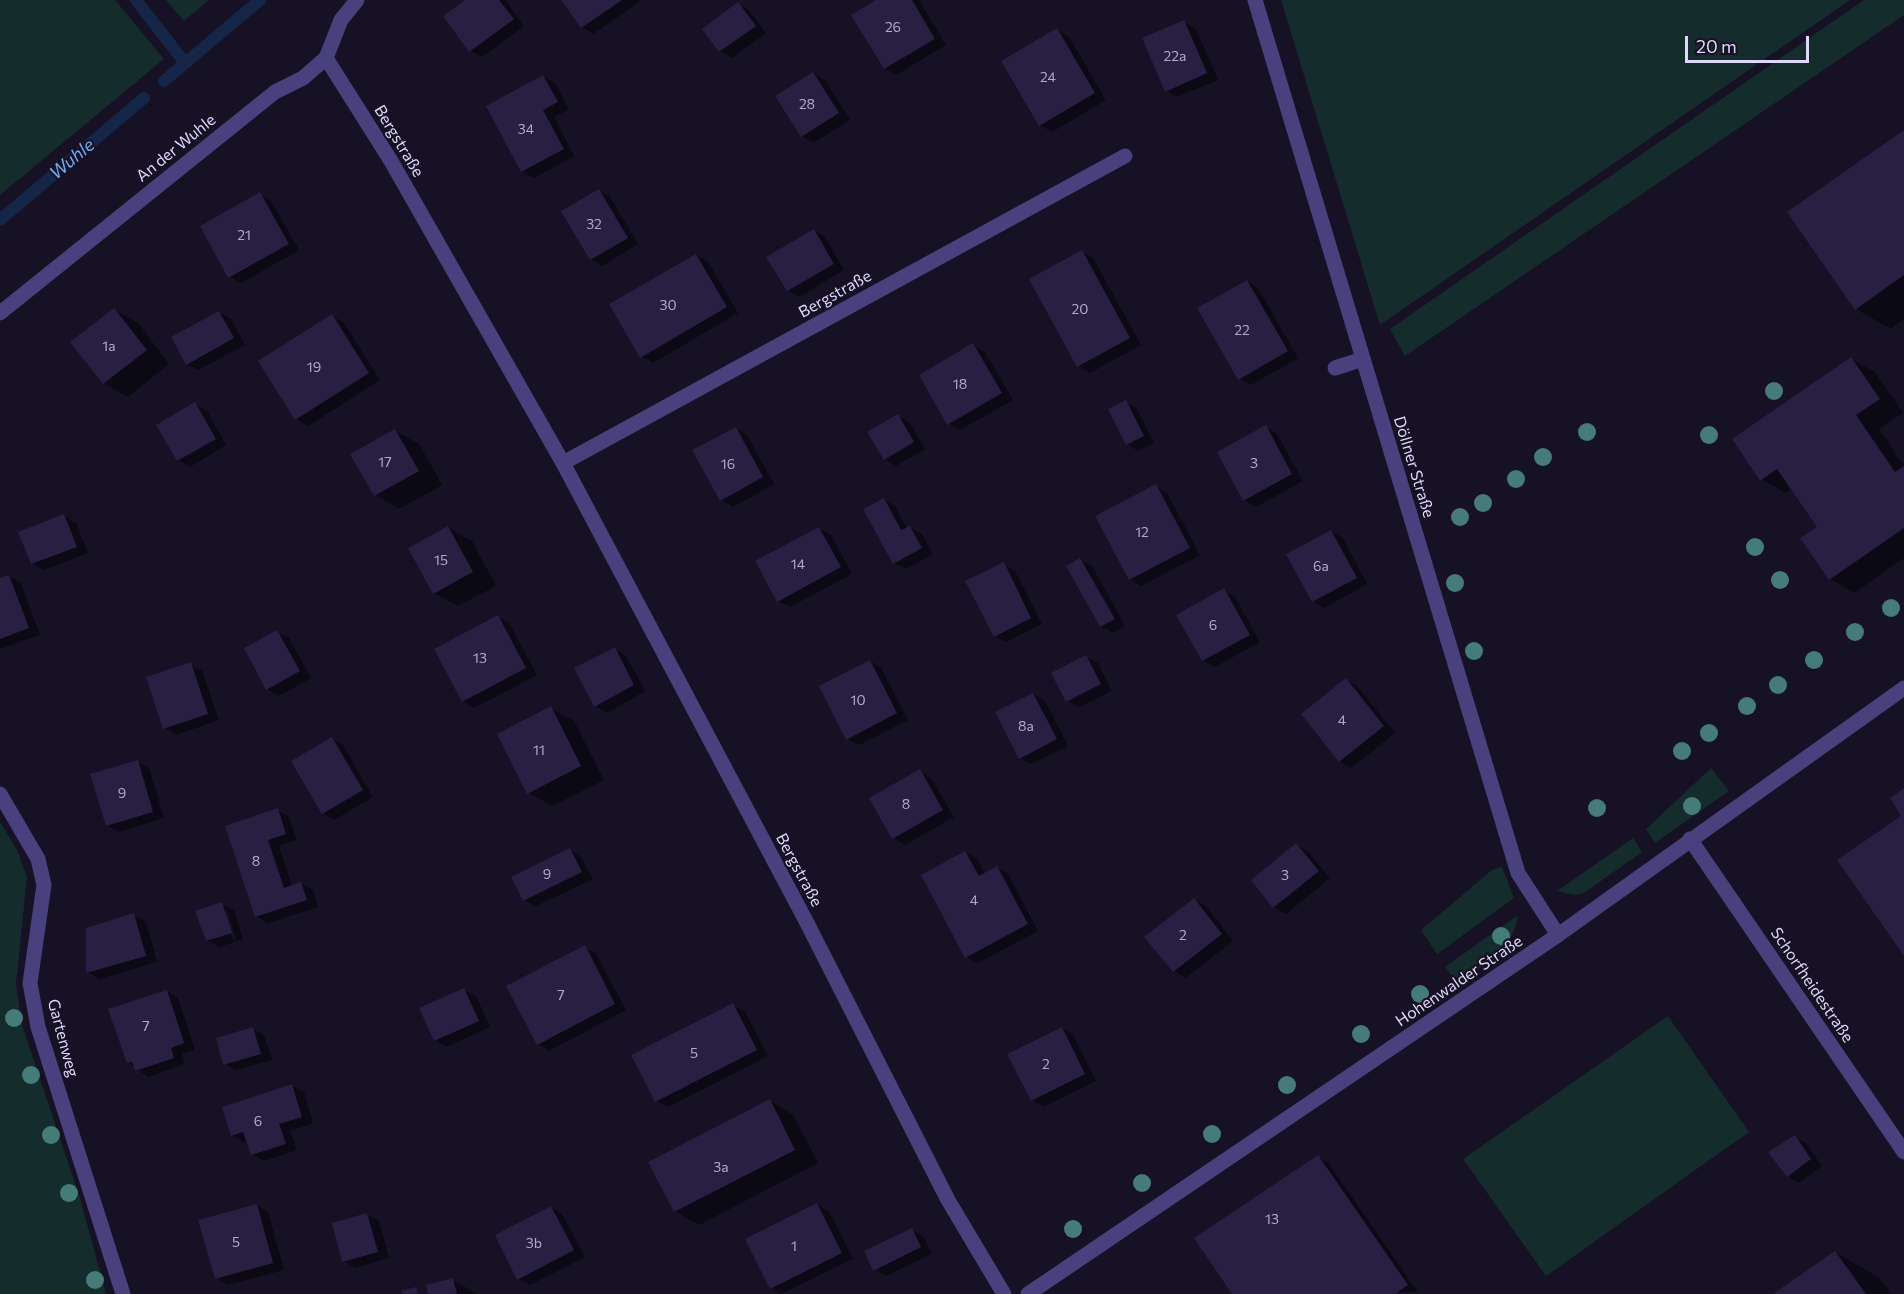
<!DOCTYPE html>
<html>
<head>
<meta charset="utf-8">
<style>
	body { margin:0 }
	#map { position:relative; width:1904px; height:1294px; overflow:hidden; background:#161124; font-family:Commissioner,sans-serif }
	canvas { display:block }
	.scale { position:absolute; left:1685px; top:36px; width:124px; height:27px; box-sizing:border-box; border:3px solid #dfd8fb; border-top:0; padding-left:8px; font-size:18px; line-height:21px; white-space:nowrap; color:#dfd8fb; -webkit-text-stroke:4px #161124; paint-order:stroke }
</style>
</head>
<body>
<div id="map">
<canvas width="1904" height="1294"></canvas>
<div class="scale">20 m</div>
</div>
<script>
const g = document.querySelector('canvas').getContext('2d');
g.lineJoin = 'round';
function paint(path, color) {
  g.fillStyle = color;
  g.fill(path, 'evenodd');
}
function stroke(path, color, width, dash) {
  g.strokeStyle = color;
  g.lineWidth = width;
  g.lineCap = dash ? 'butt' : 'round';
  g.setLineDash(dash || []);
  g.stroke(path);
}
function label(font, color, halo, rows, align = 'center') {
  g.font = font + ' Commissioner,sans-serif';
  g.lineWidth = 4.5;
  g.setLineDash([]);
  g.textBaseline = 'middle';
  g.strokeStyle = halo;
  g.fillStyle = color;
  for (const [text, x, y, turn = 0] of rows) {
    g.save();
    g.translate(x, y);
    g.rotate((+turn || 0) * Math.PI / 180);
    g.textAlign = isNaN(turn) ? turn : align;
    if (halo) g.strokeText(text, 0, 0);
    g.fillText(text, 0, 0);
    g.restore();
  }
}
paint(new Path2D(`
	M0 0H115L164 59 0 195Z
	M166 0H209L184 21Z
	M1281 0H1850L1380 325Z
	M1864 0H1904V15L1405 356 1390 329Z
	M1711 768 1729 791 1655 843 1646 829Z
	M0 822 17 850 27 877 16 984 22 1025 80 1198 106 1294H0Z
	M1633 838 1642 852 1584 893 1575 895 1557 891Z
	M1502 867 1514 898 1437 954 1421 930 1492 870Z
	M1518 915C1512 954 1486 963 1457 983L1445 967Z
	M1668 1016 1749 1132 1546 1276 1463 1159Z`), '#152c2d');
paint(new Path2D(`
	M468 0H505L524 26 482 57 470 50Z
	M563 0H642L593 34 582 27Z
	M879 0H919L946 45 896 75 885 68Z
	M738 4 749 10 766 33 732 58 720 51Z
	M1184 22 1196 29 1218 80 1177 97 1166 91Z
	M1057 30 1069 37 1106 100 1052 132 1040 125Z
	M813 73 825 80 850 120 813 143 802 136Z
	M543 76 555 83 569 109 554 117 574 156 534 178 522 171Z
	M1904 132V319L1891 329 1856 309Z
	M599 191 610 197 638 244 602 266 591 259Z
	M260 194 271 201 299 250 241 283 229 276Z
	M814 230 825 237 844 270 799 297 788 290Z
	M1082 252 1093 258 1141 345 1090 373 1079 366Z
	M696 255 708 262 738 313 653 363 641 356Z
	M1247 281 1258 288 1298 358 1251 385 1240 379Z
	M114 310 138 323 169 364 128 397 104 383Z
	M219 312 231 319 245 345 198 370 187 364Z
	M332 316 344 323 380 380 308 426 296 419Z
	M973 345 985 352 1013 400 960 430 948 423Z
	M1851 359 1875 372 1903 413 1879 429 1904 466V558L1854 593 1830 579 1819 527 1792 488 1785 493 1761 479Z
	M1125 402 1137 409 1154 443 1138 451 1127 444Z
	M195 404 207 411 226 445 190 467 178 460Z
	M898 416 910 423 925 449 896 466 885 459Z
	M1266 427 1277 434 1303 481 1256 507 1244 500Z
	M736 428 747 435 774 484 733 507 721 500Z
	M395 431 419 444 442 485 399 509 376 495 352 454Z
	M1156 486 1167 493 1200 555 1141 586 1130 579Z
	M883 499 895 506 907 529 910 527 922 534 933 554 906 569 894 563Z
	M64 516 76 523 88 553 44 570 32 563Z
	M448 527 472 541 496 586 458 606 434 593Z
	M819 528 831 535 852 574 790 607 778 601Z
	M1331 531 1343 538 1367 584 1324 608 1313 601Z
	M1080 560 1092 566 1125 626 1113 633 1101 626Z
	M1004 564 1015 571 1042 624 1006 642 995 636Z
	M9 576 21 583 40 635 0 649V580Z
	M1224 590 1235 597 1260 642 1215 667 1203 660Z
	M498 617 509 623 537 675 474 708 463 701Z
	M277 632 289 638 311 678 279 696 267 689Z
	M615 649 626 656 645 691 607 713 595 706Z
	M1086 657 1098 663 1112 691 1079 707 1067 701Z
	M870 661 881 668 908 720 859 745 847 739Z
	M190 664 202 671 219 720 176 735 165 728Z
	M1347 680 1358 687 1395 733 1351 768 1340 761Z
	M1033 694 1045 701 1068 746 1031 764 1020 758Z
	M550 708 574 721 604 780 552 806 528 792Z
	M332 739 343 745 373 797 334 820 323 813Z
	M137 762 149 768 164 818 119 832 107 825Z
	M920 771 931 778 954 817 905 845 893 838 871 799Z
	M278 810 289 817 297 840 279 846 292 886 301 883 313 890 318 907 268 923 256 916 227 827Z
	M1297 845 1308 852 1330 878 1286 914 1274 907Z
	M570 850 581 857 593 879 536 906 524 900Z
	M965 852 977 859 985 874 997 868 1008 874 1038 931 978 963 966 957Z
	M1195 900 1206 906 1233 941 1185 978 1174 971Z
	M222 904 234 911 243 939 219 947 207 940ZM224 911H227L236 940H233Z
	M134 915 146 922 157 962 99 979 88 972Z
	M584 947 596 954 626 1010 549 1051 538 1044Z
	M464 990 476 996 490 1027 447 1047 435 1040Z
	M167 991 178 998 195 1050 182 1054 185 1064 148 1077 128 1062Z
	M733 1005 745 1012 768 1056 668 1107 656 1101Z
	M1062 1028 1073 1035 1096 1081 1043 1107 1032 1100Z
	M253 1029 264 1035 272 1060 236 1070 225 1064Z
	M292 1086 304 1092 313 1123 290 1131 297 1150 264 1161 252 1154 247 1141 243 1142 232 1135Z
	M770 1101 793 1115 818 1163 699 1225 675 1211Z
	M1795 1137 1806 1143 1822 1166 1799 1183 1788 1176Z
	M1318 1157 1329 1164 1418 1292 1234 1294Z
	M257 1205 268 1212 284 1270 228 1285 216 1278Z
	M817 1205 829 1211 853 1259 781 1294 771 1288Z
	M551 1207 562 1214 585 1257 530 1285 518 1279Z
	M367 1214 379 1221 389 1258 355 1268 344 1261Z
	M912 1230 924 1237 932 1254 886 1276 875 1270Z
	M1835 1252 1880 1278 1891 1294H1776Z
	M453 1280 477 1294H429Z`), '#0007');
stroke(new Path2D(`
	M136 0 185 63
	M164 81 260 0
	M0 220 144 98`), '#162649', 12);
paint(new Path2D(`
	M465 0H499L514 19 469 52 443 16Z
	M561 0H622L581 28Z
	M876 0H912L935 39 884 69 851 15Z
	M738 2 756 26 719 52 702 29Z
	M1184 20 1207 73 1165 92 1142 38Z
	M1057 28 1095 93 1039 126 1001 61Z
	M813 72 839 113 801 137 775 96Z
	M543 75 558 102 543 110 564 149 521 172 486 106Z
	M1904 130V275L1855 310 1787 212Z
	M599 189 628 238 590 260 561 211Z
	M260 192 289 244 228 278 200 226Z
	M814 229 834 264 787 291 766 257Z
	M1082 250 1130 338 1077 367 1029 279Z
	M696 254 727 307 640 358 609 304Z
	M1247 280 1288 351 1238 380 1197 308Z
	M114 308 147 350 103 384 70 342Z
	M219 311 234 338 186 365 171 337Z
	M332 314 369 373 295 420 258 361Z
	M973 343 1002 393 947 425 919 375Z
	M1851 357 1880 399 1856 415 1895 472 1904 466V528L1829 580 1800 538 1817 527 1777 469 1760 481 1732 439Z
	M1126 400 1144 436 1126 445 1108 409Z
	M195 402 216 439 177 461 156 425Z
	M898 414 914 442 884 460 867 432Z
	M1266 425 1292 474 1243 501 1217 452Z
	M736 427 763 477 720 501 692 450Z
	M395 429 419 471 374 496 350 454Z
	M1156 484 1190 548 1129 580 1095 516Z
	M884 498 901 530 910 526 922 548 893 564 863 509Z
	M64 514 77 547 31 564 18 532Z
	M448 526 473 572 433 594 408 548Z
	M819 527 841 567 777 602 755 561Z
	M1331 530 1357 578 1312 602 1286 554Z
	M1080 558 1115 619 1100 627 1066 566Z
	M1004 562 1031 618 994 637 965 581Z
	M9 575 29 628 0 639V578Z
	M1224 588 1250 635 1202 661 1176 615Z
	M498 615 526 668 462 702 434 649Z
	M277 630 300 671 266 690 244 648Z
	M615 647 634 685 594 707 574 668Z
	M1086 655 1101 684 1066 702 1051 673Z
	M870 660 897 713 846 740 819 686Z
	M191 662 208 714 163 729 146 677Z
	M1346 678 1384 726 1339 762 1301 714Z
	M1033 693 1057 739 1019 759 995 712Z
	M551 706 581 766 527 794 497 734Z
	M332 737 363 790 322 814 291 761Z
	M138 760 153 812 106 826 90 774Z
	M920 769 943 810 892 839 869 798Z
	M1904 788V956L1837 860 1901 816 1890 798Z
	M278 808 286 834 268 840 284 888 301 882 307 900 255 917 225 826Z
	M1296 843 1319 871 1273 908 1251 880Z
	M570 848 582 872 523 901 511 877Z
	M965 851 979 876 997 866 1028 924 965 958 921 875Z
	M1194 898 1222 934 1173 972 1144 937Z
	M222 902 232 933 206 941 195 911Z
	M134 913 146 956 86 973V928Z
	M585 945 615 1004 537 1045 506 986Z
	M464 988 479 1021 434 1041 419 1008Z
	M167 990 184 1043 171 1048 174 1058 135 1071 132 1062 127 1063 108 1009Z
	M733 1003 757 1050 655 1102 631 1055Z
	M253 1027 261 1054 223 1065 216 1038Z
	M1062 1027 1085 1074 1031 1101 1007 1054Z
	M292 1084 302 1117 279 1124 286 1144 251 1155 243 1132 231 1136 222 1107Z
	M770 1099 795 1150 674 1212 648 1162Z
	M1795 1135 1811 1159 1787 1177 1768 1152Z
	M1318 1155 1408 1285 1395 1294H1232L1194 1238Z
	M817 1203 842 1253 770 1289 745 1239Z
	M257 1204 273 1263 215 1279 198 1220Z
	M551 1206 574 1250 517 1280 495 1235Z
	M367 1213 378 1252 342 1262 332 1223Z
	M912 1228 921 1247 873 1271 864 1251Z
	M1835 1251 1866 1294H1773Z
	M453 1278 457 1294H428L426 1285Z
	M416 1287 418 1294H402L401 1291Z`), '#291f43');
stroke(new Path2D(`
	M1335 368 1363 359
	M563 463 1125 156`), '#48417e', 15);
stroke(new Path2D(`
	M1255 0 1518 873 1558 935
	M326 58 391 161 563 463 806 921 948 1200 1004 1294
	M0 313 275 92 303 78 326 58 341 20 357 0
	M0 794 38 859 44 885 30 983 38 1027 123 1294
	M1690 839 1904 1152
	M1028 1294 1558 935 1904 688`), '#48417e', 15);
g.fillStyle = '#457c7a';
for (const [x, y] of [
	[1774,391],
	[1587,432],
	[1709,435],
	[1543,457],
	[1516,479],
	[1483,503],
	[1460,517],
	[1755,547],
	[1780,580],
	[1455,583],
	[1891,608],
	[1855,632],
	[1474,651],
	[1814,660],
	[1778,685],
	[1747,706],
	[1709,733],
	[1682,751],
	[1692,806],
	[1597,808],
	[1501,936],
	[1420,994],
	[14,1018],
	[1361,1034],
	[31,1075],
	[1287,1085],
	[1212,1134],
	[51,1135],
	[1142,1183],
	[69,1193],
	[1073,1229],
	[95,1280]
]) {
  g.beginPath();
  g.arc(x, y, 9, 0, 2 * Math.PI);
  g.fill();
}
label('14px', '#b2aacd', null, [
	["26",893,27],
	["22a",1175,56],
	["24",1048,77],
	["28",807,104],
	["34",526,129],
	["32",594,224],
	["21",244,235],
	["30",668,305],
	["20",1080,309],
	["22",1242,330],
	["1a",109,346],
	["19",314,367],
	["18",960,384],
	["17",385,462],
	["3",1254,463],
	["16",728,464],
	["12",1142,532],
	["15",441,560],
	["14",798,564],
	["6a",1321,566],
	["6",1213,625],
	["13",480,658],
	["10",858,700],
	["4",1342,720],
	["8a",1026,726],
	["11",539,750],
	["9",122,793],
	["8",906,804],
	["8",256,861],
	["9",547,874],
	["3",1285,875],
	["4",974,900],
	["2",1183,935],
	["7",561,995],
	["7",146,1026],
	["5",694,1053],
	["2",1046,1064],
	["6",258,1121],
	["3a",721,1167],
	["13",1272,1219],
	["5",236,1242],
	["3b",534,1243],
	["1",794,1246]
]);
label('16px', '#dfd8fb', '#161124', [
	["Bergstraße",399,141,59],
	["An der Wuhle",176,148,-39],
	["Bergstraße",835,294,-29],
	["Döllner Straße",1414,467,73],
	["Bergstraße",799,870,62],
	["Hohenwalder Straße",1459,981,-34],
	["Schorfheidestraße",1812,985,56],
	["Gartenweg",63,1038,75]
]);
label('italic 18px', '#71acf0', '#161124', [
	["Wuhle",72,159,-40]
]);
</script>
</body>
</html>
